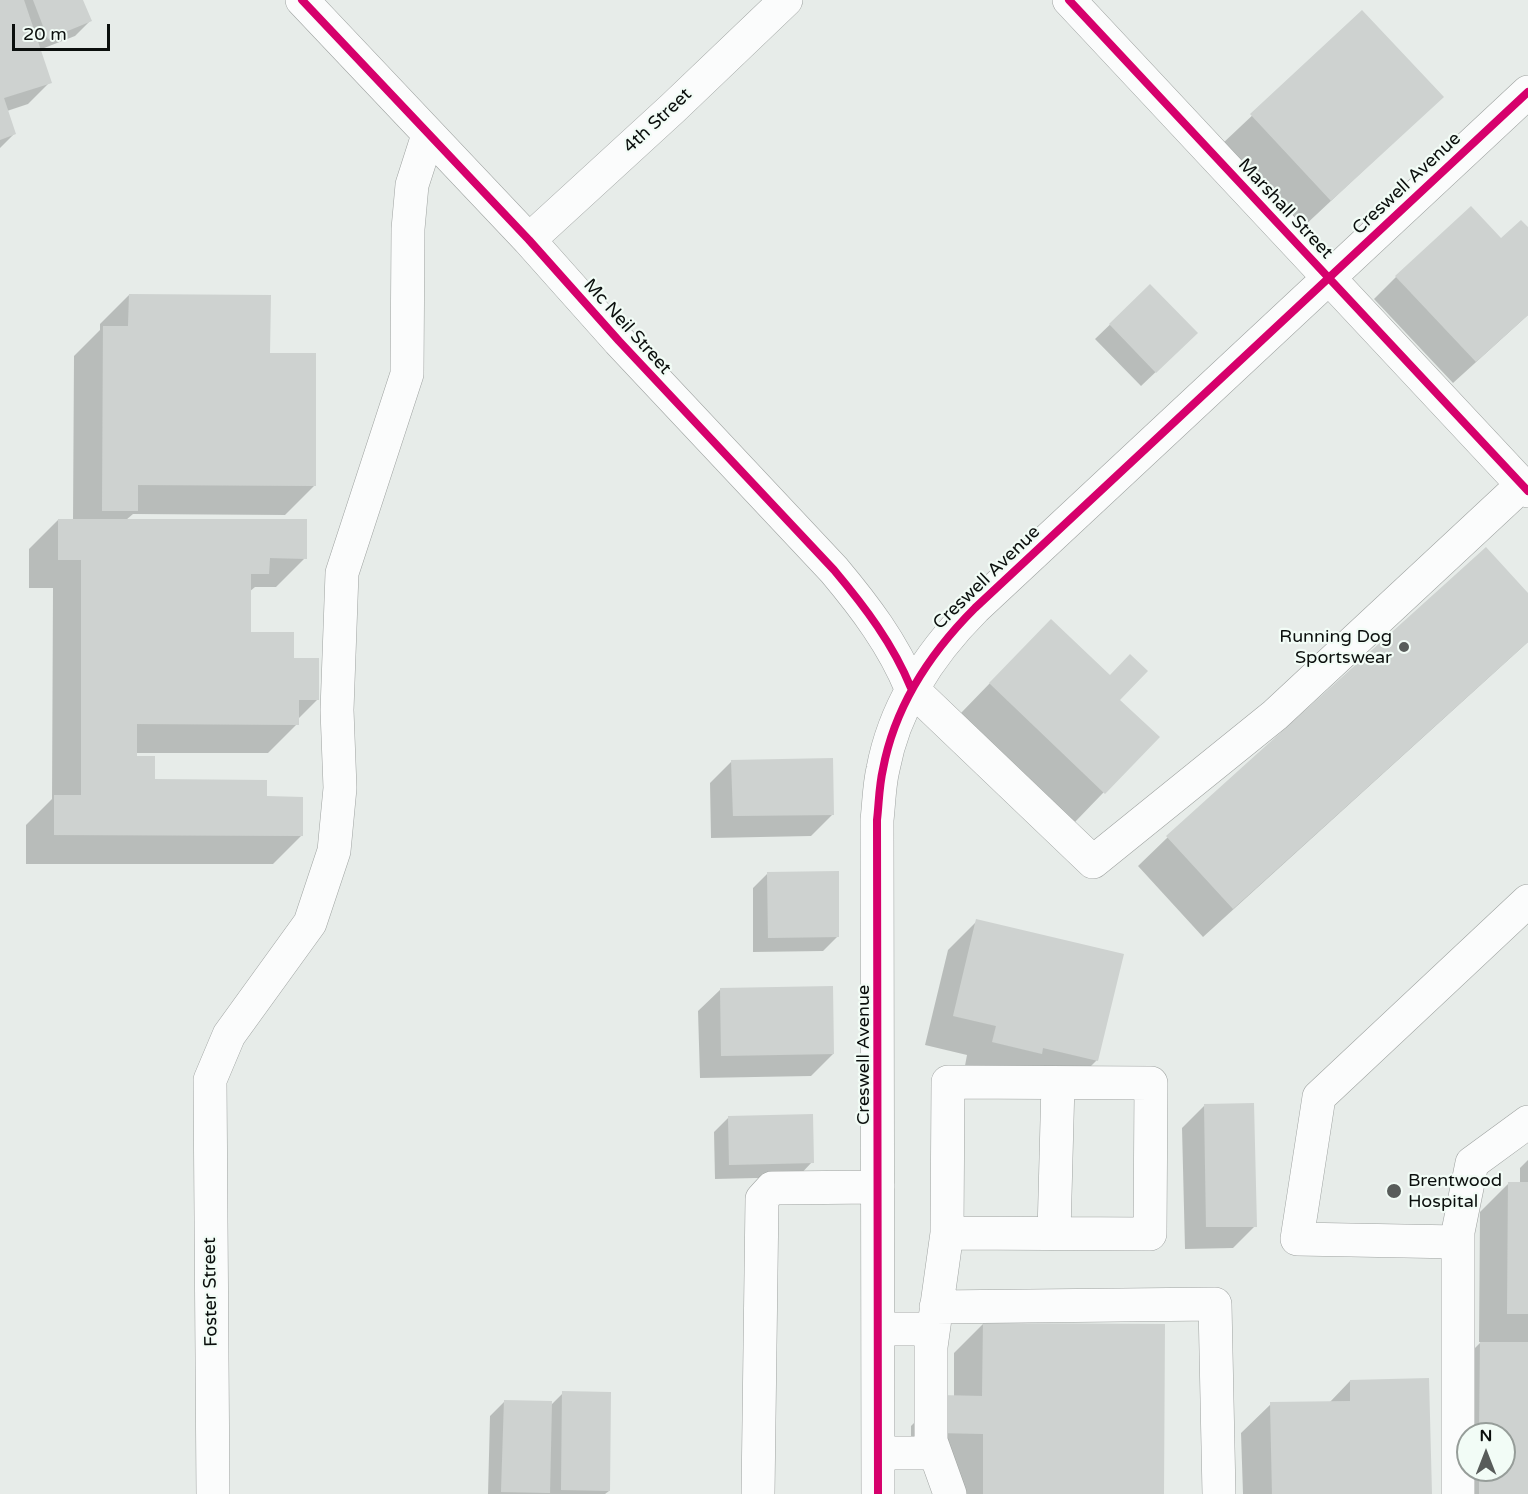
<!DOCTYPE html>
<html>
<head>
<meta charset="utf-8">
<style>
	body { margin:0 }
	#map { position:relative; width:1528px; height:1494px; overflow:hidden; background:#e7ece9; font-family:"Varela Round",sans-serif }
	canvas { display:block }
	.north { position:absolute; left:1456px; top:1422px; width:60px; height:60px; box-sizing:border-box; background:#f2fcf6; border:2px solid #969d99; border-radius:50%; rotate:0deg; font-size:16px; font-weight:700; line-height:24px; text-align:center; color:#0b0f0d }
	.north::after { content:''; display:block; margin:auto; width:21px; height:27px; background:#585c5a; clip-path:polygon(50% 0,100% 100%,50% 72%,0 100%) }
	.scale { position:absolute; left:12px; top:24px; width:98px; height:27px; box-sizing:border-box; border:3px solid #0b0f0d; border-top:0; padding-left:8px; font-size:18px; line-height:21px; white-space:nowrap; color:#0b0f0d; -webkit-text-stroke:4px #f2fcf6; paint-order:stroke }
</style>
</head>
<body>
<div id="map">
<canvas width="1528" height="1494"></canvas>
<div class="north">N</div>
<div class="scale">20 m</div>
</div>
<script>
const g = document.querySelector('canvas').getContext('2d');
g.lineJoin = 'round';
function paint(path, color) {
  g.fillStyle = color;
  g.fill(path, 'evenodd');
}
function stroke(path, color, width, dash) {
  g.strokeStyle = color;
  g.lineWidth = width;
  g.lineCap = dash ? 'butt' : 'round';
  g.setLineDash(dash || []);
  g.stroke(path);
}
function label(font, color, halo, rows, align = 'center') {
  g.font = font + ' "Varela Round",sans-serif';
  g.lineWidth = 4.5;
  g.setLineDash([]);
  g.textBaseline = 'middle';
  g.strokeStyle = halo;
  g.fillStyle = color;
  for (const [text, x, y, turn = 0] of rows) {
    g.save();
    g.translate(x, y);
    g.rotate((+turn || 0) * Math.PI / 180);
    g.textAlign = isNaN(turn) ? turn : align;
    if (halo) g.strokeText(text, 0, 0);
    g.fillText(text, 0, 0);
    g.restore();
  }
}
paint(new Path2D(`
	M0 0H82L90 21 75 36 39 50 50 82 28 104 7 111 14 134 0 148Z
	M1362 12 1412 125 1301 229 1222 144Z
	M1528 229V315L1453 383 1374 299 1396 277Z
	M1150 286 1181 348 1141 386 1095 339Z
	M129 295 269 354 314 486 285 515 133 514 126 520 305 558 276 587H255L249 592V633L293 659 317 700 297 720V724L268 753H136V757L153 781 302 835 273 864H26V825L52 799 53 588H29V549L58 520H73L74 356 100 330V324Z
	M1486 549 1528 595V642L1203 937 1138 866 1167 838Z
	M1022 650 1118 700 1157 737 1075 822 961 713Z
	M732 761 833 814 811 836 711 838 710 783Z
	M767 874 838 936 823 951 753 952V888Z
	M977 921 1097 1060 1068 1089 964 1071 967 1055 925 1045 948 950Z
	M721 989 833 1054 811 1076 700 1078 698 1011Z
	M1205 1105 1255 1226 1233 1248 1185 1249 1182 1128Z
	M729 1117 812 1162 798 1177 715 1179 714 1132Z
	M1528 1160V1494H1450L1451 1372 1481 1342H1479L1480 1212 1509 1183H1520V1168ZM1468 1434H1504V1470H1468Z
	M983 1324 1162 1494H955V1462H911V1426L940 1397H954V1353Z
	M1350 1381 1430 1494H1243L1241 1433 1271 1404 1329 1403Z
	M563 1393 609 1491 605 1494H488L490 1416 504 1402 550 1406Z`), '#0003');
paint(new Path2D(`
	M0 0H24L52 83 4 98 16 134 0 140Z
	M33 0H83L92 21 48 39Z
	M1362 10 1444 97 1331 201 1250 114Z
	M1471 206 1501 238 1521 220 1528 227V315L1476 362 1395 276Z
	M1150 284 1198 333 1156 373 1109 324Z
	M129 294 271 295 270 353H316V486L138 485V511H102L103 326H128Z
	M58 519H307V559L270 558 269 574H251V632H294V658H319V700H299V725L137 724V756H155V779L267 780V796L303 797V836L54 835V795H81V560H58Z
	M1486 547 1528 593V642L1233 909 1166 836Z
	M1051 619 1110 675 1130 654 1148 671 1120 700 1160 737 1105 794 989 683Z
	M833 758 834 815 733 816 731 760Z
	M839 871V937L768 938 767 872Z
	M976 919 1124 954 1098 1061 1043 1048 1042 1054 992 1042 996 1026 953 1016Z
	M833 986 834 1054 721 1056 720 988Z
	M1254 1103 1257 1227H1206L1204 1104Z
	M813 1114 814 1163 729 1165 728 1116Z
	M1508 1182H1528V1314H1507Z
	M983 1323 1165 1324 1164 1494H983V1434L939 1433 940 1395 982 1396Z
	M1480 1342H1528V1494H1479V1470H1504V1434H1479Z
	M1429 1378 1432 1494H1272L1270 1402 1350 1401V1380Z
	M562 1391 611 1392 610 1491 561 1490Z
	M504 1400 552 1401 550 1493 501 1492Z`), '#ced2d0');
const minor = new Path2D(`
	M302 0 529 240 619 341 834 570C865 607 893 644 911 688L1093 862 1275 715 1522 485
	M1069 0 1528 491
	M529 240 673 108 786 0
	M947 1233 1150 1234 1151 1083 948 1082 947 1233 931 1347V1441L950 1494
	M1054 1233 1058 1083
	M1458 1242 1297 1239 1319 1097 1528 901
	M936 1307 1215 1304 1219 1494
	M878 1329H933
	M878 1453H935
	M213 1494 210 1080 229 1035 310 923 334 851 340 788 337 710 342 573 407 374 408 229 412 185 428 135
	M758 1494 762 1199 772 1188 878 1187
	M878 1494 877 820C879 803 879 786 883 769 895 705 930 653 975 608L1528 92
	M1458 1494V1232L1472 1163 1528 1122`);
stroke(minor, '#9ea2a0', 34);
stroke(minor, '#fbfcfc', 33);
stroke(new Path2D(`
	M302 0 529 240 619 341 834 570C865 607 893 644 911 688
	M1069 0 1528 491
	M878 1494 877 820C879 803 879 786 883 769 895 705 930 653 975 608L1528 92`), '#d6006c', 8);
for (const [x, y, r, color] of [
	[1404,647,6,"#585c5a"],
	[1394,1191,8,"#585c5a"]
]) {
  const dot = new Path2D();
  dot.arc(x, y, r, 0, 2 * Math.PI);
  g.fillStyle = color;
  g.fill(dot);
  stroke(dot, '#f2fcf6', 2);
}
label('18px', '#0b0f0d', '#f2fcf6', [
	["4th Street",658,121,-43],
	["Creswell Avenue",1407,184,-43],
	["Marshall Street",1285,209,47],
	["Mc Neil Street",627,327,48],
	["Creswell Avenue",987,578,-44],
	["Creswell Avenue",864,1055,-90],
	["Foster Street",211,1292,-91]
]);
label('18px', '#0b0f0d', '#f2fcf6', [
	["Running Dog",1392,637],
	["Sportswear",1392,658],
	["Brentwood",1408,1181,"left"],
	["Hospital",1408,1202,"left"]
], 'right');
</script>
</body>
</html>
